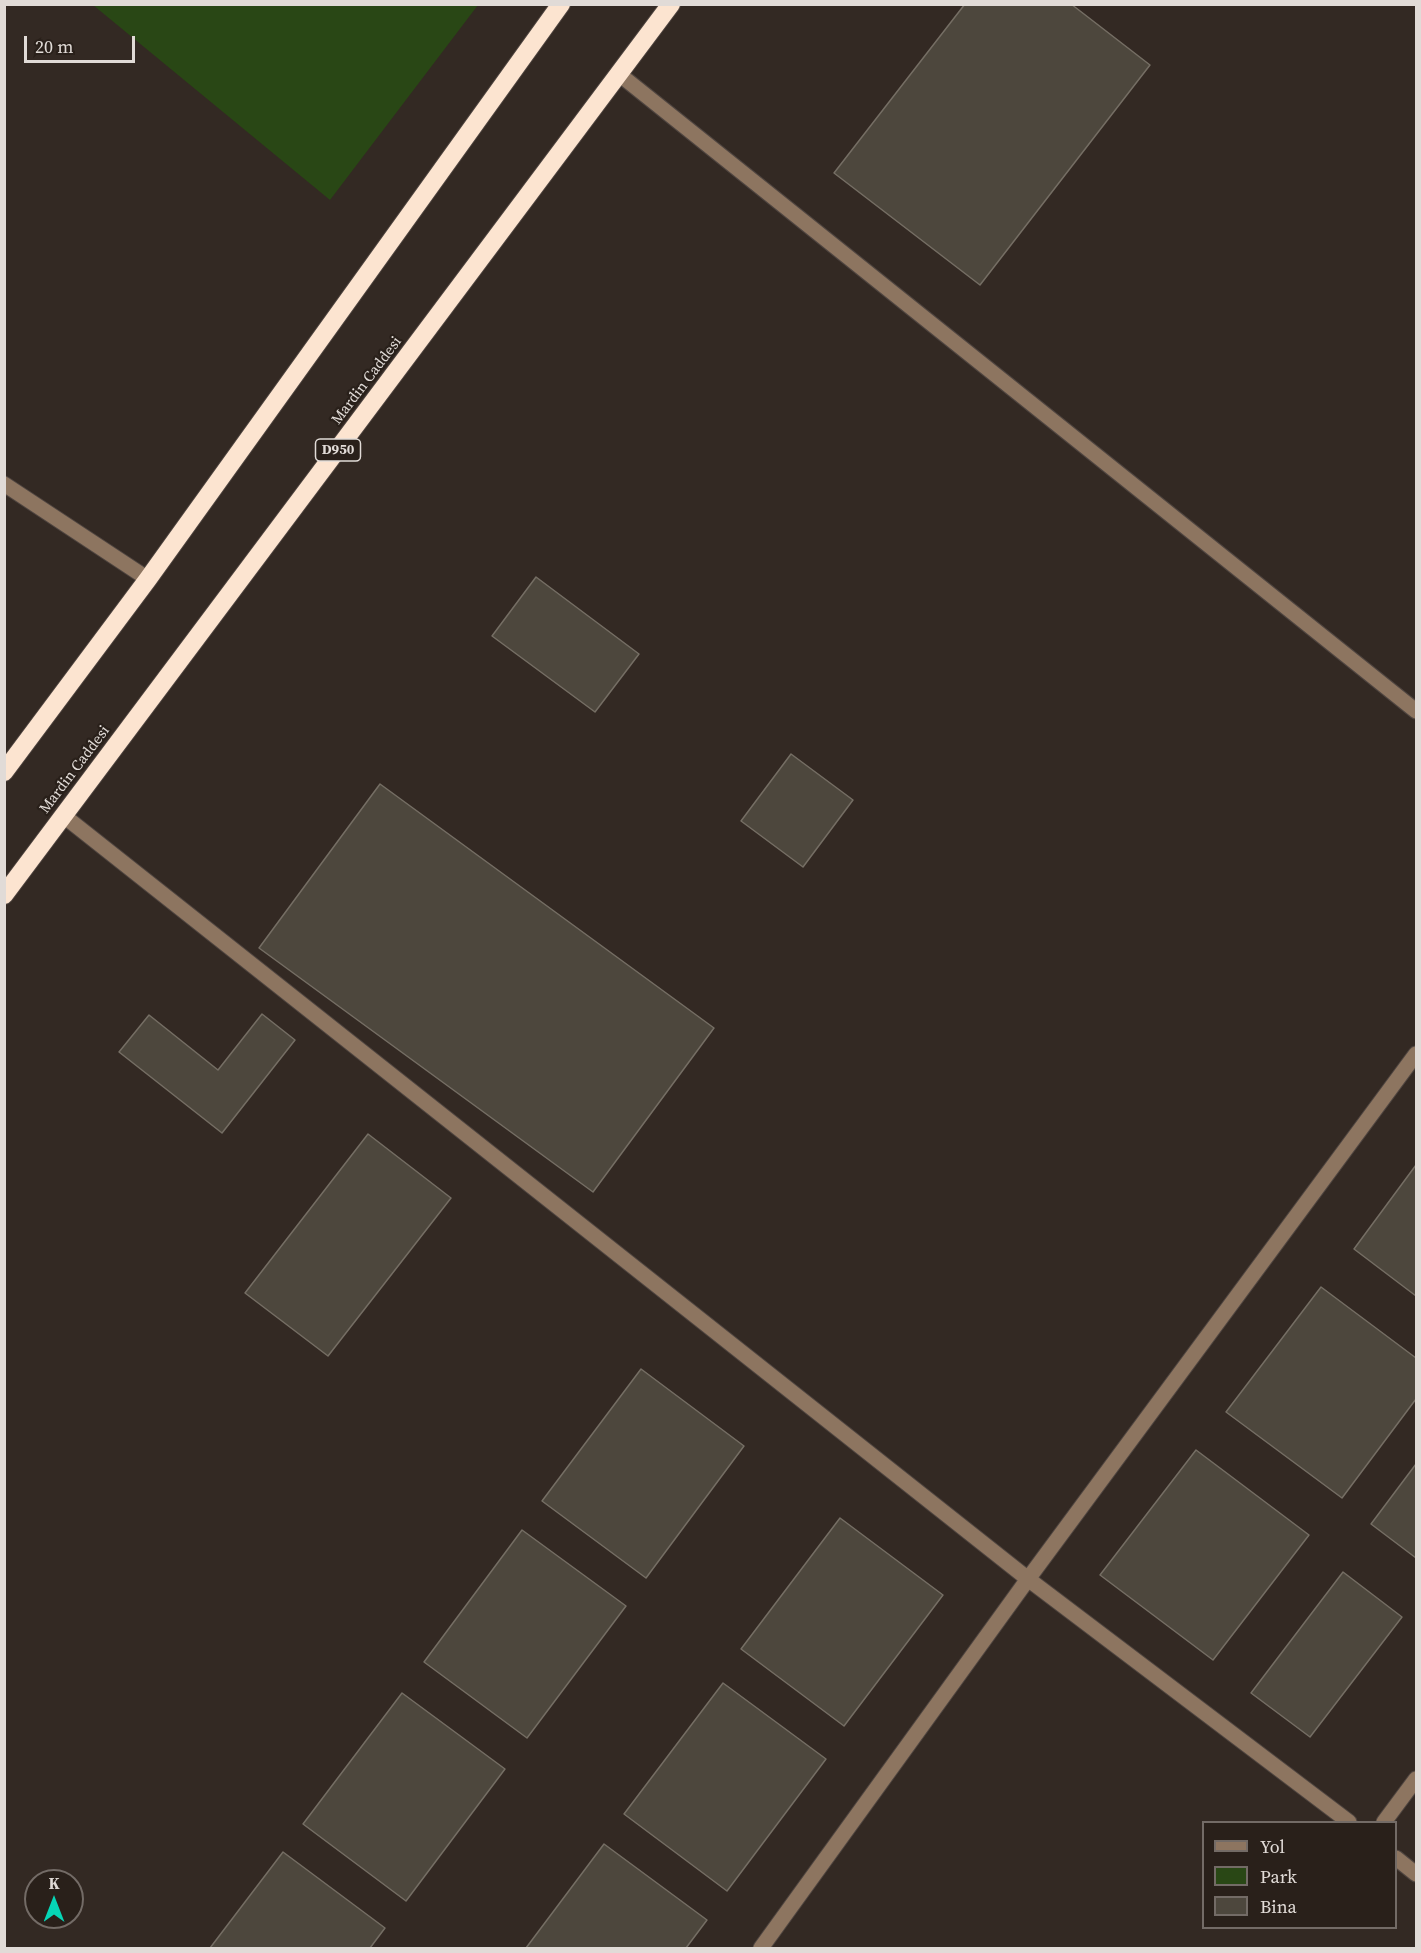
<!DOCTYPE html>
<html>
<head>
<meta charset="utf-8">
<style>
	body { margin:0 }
	#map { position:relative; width:1421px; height:1953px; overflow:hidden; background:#332923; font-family:"Source Serif 4",serif }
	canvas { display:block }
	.frame { position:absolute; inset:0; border:6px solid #e1dbd7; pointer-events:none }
	.legend { position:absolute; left:1202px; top:1821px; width:195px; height:108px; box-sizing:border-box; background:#29201a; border:2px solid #736b66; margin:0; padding:8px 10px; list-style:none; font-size:18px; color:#e1dbd7 }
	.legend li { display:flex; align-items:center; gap:12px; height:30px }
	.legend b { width:30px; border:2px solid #736b66 }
	.north { position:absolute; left:24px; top:1869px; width:60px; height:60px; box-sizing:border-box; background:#29201a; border:2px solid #736b66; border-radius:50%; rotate:0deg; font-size:16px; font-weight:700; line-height:24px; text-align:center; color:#e1dbd7 }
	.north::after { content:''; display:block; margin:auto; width:21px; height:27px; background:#06d5b6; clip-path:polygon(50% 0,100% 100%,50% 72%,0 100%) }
	.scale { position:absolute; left:24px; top:36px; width:111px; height:27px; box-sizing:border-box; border:3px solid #e1dbd7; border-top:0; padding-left:8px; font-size:18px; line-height:21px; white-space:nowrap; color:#e1dbd7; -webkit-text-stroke:4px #29201a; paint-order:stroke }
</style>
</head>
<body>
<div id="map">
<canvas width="1421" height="1953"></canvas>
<div class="frame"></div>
<ul class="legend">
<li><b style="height:8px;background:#8d7560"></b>Yol</li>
<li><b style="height:16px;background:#294715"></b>Park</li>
<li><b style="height:16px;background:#4d473d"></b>Bina</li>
</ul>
<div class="north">K</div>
<div class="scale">20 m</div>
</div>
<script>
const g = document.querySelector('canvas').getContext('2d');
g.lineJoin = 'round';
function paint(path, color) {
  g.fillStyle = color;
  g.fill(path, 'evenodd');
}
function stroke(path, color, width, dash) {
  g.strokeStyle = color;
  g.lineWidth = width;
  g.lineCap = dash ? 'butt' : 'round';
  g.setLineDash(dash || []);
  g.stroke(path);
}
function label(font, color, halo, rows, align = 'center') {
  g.font = font + ' "Source Serif 4",serif';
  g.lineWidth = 4.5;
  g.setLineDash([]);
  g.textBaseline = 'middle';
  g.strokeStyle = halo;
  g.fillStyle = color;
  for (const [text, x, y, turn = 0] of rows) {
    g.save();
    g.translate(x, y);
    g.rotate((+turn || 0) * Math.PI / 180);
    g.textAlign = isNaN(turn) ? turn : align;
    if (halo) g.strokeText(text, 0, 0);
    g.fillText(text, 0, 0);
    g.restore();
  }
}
paint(new Path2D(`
	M93 5H478L330 200Z`), '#294715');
const building = new Path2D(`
	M965 4H1071L1150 65 980 285 834 173Z
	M536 577 639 654 595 712 492 636Z
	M791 754 853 800 803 867 741 821Z
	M380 784 714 1028 593 1192 259 948Z
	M262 1014 295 1040 222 1133 119 1052 149 1015 218 1070Z
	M368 1134 451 1198 328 1356 245 1293Z
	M1416 1165V1296L1354 1249Z
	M1321 1287 1416 1358V1399L1342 1498 1226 1412Z
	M641 1369 744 1446 646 1578 542 1501Z
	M1196 1450 1309 1535 1213 1660 1100 1575Z
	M1416 1464V1558L1371 1524Z
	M840 1518 943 1595 844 1726 741 1649Z
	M522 1530 626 1606 527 1738 424 1662Z
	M1343 1572 1402 1617 1310 1737 1251 1693Z
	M723 1683 826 1759 727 1891 624 1814Z
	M402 1693 505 1769 406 1901 303 1824Z
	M604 1844 707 1920 686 1948H526Z
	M283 1852 385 1928 370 1948H210Z`);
paint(building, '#4d473d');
stroke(building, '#756e64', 1.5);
const minor = new Path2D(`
	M619 74 1416 711
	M4 484 148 579
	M64 816 1028 1579 1349 1822
	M1384 1822 1416 1779
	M1396 1858 1416 1874
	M761 1948 1028 1579 1416 1054`);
const highway = new Path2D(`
	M4 772 148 579 561 4
	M4 895 671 4`);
stroke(minor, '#4f4540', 17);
stroke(highway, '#4f4540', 20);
stroke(minor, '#8d7560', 15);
stroke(highway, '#fce4d0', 18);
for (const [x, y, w] of [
	[338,450,45]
]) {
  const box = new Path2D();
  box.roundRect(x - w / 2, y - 11, w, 22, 4.5);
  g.fillStyle = '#29201a';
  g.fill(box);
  stroke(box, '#e1dbd7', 1.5);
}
label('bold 14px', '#e1dbd7', null, [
	["D950",338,450]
]);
label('15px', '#e1dbd7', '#29201a', [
	["Mardin Caddesi",367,381,-53],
	["Mardin Caddesi",75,770,-53]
]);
</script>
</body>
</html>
